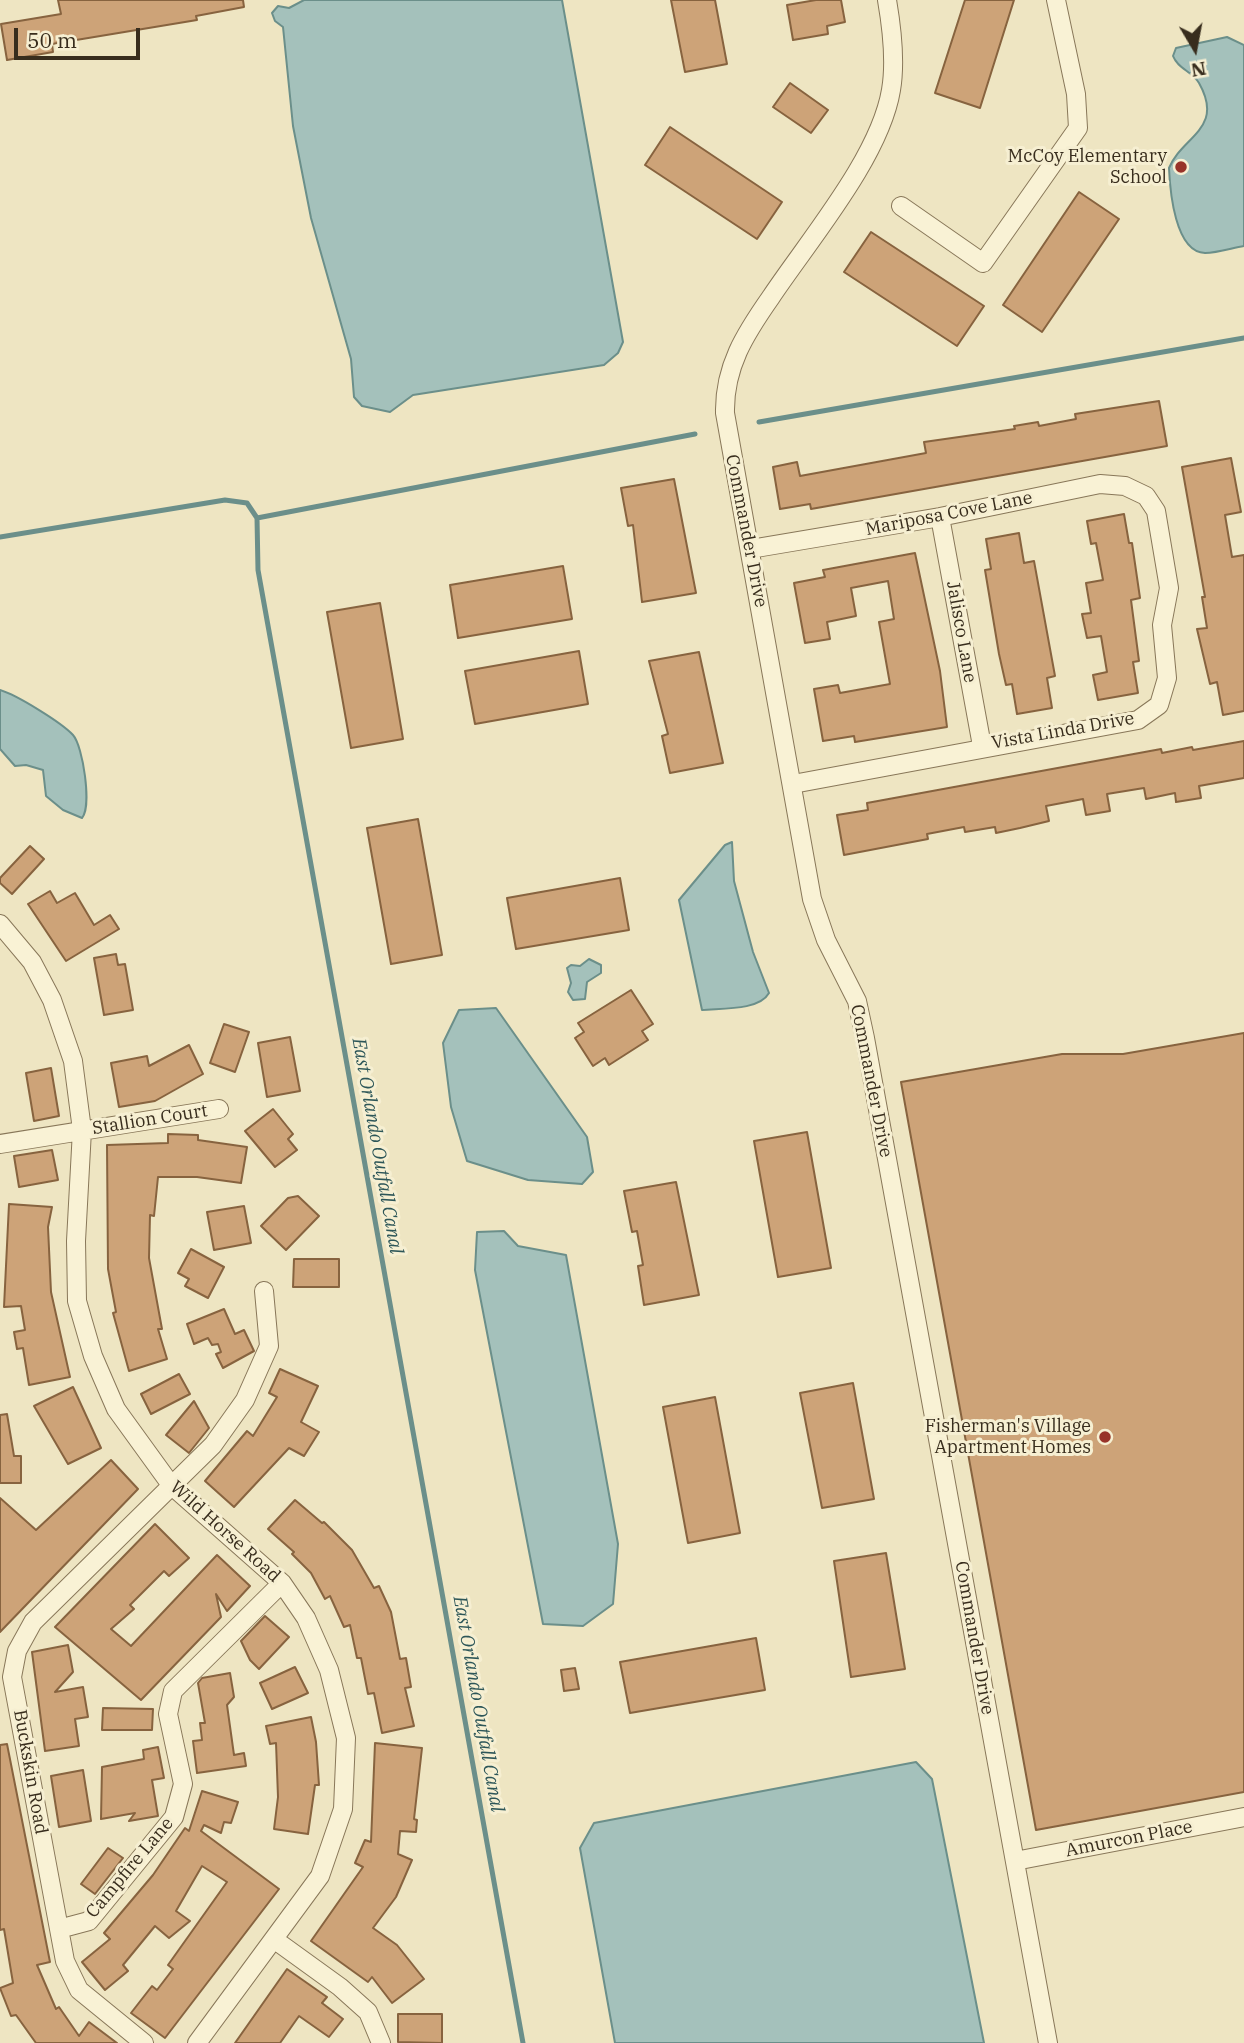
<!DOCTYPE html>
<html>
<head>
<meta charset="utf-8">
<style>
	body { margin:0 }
	#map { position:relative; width:1244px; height:2043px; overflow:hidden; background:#eee5c2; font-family:"IBM Plex Serif",serif }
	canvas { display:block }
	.north { position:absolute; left:1160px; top:14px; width:70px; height:70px; -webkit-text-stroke:5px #f6efd2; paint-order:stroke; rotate:170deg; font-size:19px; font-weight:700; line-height:28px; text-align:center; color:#382d1d }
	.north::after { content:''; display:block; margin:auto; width:24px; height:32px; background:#382d1d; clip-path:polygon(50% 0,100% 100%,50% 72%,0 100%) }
	.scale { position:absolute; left:14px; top:28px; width:126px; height:32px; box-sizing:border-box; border:4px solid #382d1d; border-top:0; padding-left:9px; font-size:21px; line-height:24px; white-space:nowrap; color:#382d1d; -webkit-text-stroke:5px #f6efd2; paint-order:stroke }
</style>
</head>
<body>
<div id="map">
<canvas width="1244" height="2043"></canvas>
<div class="north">N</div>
<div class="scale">50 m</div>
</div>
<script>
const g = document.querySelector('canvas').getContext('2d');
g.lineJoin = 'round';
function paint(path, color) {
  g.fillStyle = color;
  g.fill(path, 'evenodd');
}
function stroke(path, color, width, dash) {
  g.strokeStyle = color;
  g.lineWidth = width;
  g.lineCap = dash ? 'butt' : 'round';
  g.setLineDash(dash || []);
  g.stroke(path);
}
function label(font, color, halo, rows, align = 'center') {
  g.font = font + ' "IBM Plex Serif",serif';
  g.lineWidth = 6;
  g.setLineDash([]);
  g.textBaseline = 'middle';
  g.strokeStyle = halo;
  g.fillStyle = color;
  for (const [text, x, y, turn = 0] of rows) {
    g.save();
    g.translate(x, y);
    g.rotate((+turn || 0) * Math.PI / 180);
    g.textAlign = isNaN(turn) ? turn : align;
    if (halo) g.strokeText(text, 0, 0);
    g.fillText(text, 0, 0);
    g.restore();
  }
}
const water = new Path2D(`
	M304 0H562L623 342 618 353 604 365 413 395 390 412 362 406 354 397 351 359 311 218 293 126 283 27 275 21 272 13 278 6 289 8Z
	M1227 37 1244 45V246C1232 248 1218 253 1205 253 1175 252 1170 191 1169 168 1182 136 1225 129 1199 83 1192 71 1178 69 1173 56L1176 48Z
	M0 690C17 695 62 723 73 735 83 746 92 806 82 818L63 810 46 796 43 770 26 765 15 766 0 749Z
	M732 842 734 881 753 952 769 993C759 1011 720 1008 702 1010L679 900 725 845Z
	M589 959 601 965V973L587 982 585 999 573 1000 568 992 571 983 567 968 571 965 580 966Z
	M496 1008 587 1137 593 1172 582 1184 528 1180 467 1161 451 1107 443 1043 459 1010Z
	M504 1231 518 1246 566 1255 618 1544 613 1604 583 1626 543 1624 475 1270 477 1232Z
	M916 1762 932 1779 984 2043H615L580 1848 594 1823Z`);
paint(water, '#a4c1bb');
stroke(water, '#6b8f8a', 2);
stroke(new Path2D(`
	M759 422 1244 338
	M257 518 695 434
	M0 537 225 500 247 503 257 518 258 570 523 2043`), '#6b8f8a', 5);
const building = new Path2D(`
	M58 0H243L244 7 196 16 197 20 52 44 53 52 7 60 1 24 61 14Z
	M671 0H715L727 64 685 72Z
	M816 0H841L845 22 827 26 828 34 793 40 787 5Z
	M965 0H1014L980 108 935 93Z
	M790 83 828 110 811 133 773 107Z
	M670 127 782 202 757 239 645 165Z
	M1079 192 1119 219 1042 332 1003 305Z
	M871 232 984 306 957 346 844 272Z
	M1159 401 1167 446 811 509 810 504 780 509 773 467 797 462 800 476 926 453 924 442 1015 429 1014 426 1038 422 1039 426 1076 419 1075 414Z
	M1231 458 1241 512 1225 515 1232 557 1244 555V711L1223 715 1217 682 1210 684 1197 629 1207 628 1202 597H1205L1182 467Z
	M674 479 696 593 642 602 633 525 628 526 621 488Z
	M1124 514 1129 543H1132L1140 598 1131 600 1139 661 1133 662 1138 693 1098 700 1093 675 1107 672 1101 636 1087 638 1082 614 1091 613 1086 583 1103 580 1096 543 1091 544 1087 521Z
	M1019 533 1024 563 1034 561 1055 676 1047 678 1052 708 1017 714 1012 684 1006 685 999 654 985 570 991 569 986 539Z
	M915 553 940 671 947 727 855 742 854 736 823 741 814 689 838 685 840 693 890 684 879 622 894 619 888 581 851 588 856 616 827 622 830 639 805 643 794 583 825 577 823 570Z
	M563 566 572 619 458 638 450 585Z
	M380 603 403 739 351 748 327 612Z
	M579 651 588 704 475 724 465 671Z
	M699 652 723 763 670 773 662 736 668 734 649 661Z
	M1244 741V778L1199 786 1201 798 1176 802 1175 793 1146 799 1144 788 1107 794 1110 811 1086 815 1083 799 1046 806 1049 821 1020 828 996 833 995 827 965 832 964 827 927 834 928 839 844 855 837 815 868 810 867 803 1161 749 1162 753 1192 747 1193 750Z
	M418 819 442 955 391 964 367 828Z
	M30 846 44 859 12 894 0 883V878Z
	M620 878 629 930 516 949 507 898Z
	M50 891 57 903 75 893 94 925 110 915 119 929 66 961 28 904Z
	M116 954 118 965 125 964 133 1010 104 1015 94 958Z
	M631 990 653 1024 642 1031 648 1040 609 1065 605 1058 593 1066 575 1038 584 1032 578 1023Z
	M224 1024 249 1032 235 1072 210 1063Z
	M1244 1033V1792L1036 1830 901 1082 1062 1054H1123Z
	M290 1037 300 1091 267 1097 258 1043Z
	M189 1045 203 1074 155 1101 119 1107 111 1063 147 1056 149 1066Z
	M51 1068 59 1116 34 1121 26 1073Z
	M273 1109 293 1134 288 1139 297 1150 275 1167 245 1131Z
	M807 1132 831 1268 778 1277 754 1141Z
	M168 1134 198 1135V1140L247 1147 241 1183 197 1177H158L154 1216 150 1215 149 1258 162 1329H158L167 1359 129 1371 113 1313 116 1312 108 1269 107 1145 168 1143Z
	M52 1150 58 1180 19 1187 14 1156Z
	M676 1182 699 1295 644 1305 638 1266 643 1265 637 1231 632 1232 624 1191Z
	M298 1196 319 1216 286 1250 261 1226 288 1198Z
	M9 1204 52 1207 48 1227 51 1292 70 1377 29 1385 23 1348 17 1349 14 1332 25 1330 21 1306 4 1307Z
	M244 1206 251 1243 214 1250 207 1212Z
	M191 1249 224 1267 208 1298 185 1286 189 1279 178 1273Z
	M294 1259H339V1287H293Z
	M224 1309 235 1334 244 1330 254 1351 223 1368 216 1354 221 1352 218 1344 212 1345 208 1338 194 1344 187 1324Z
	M280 1369 318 1386 301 1422 319 1432 304 1456 289 1448 234 1507 205 1481 247 1431 253 1436 277 1397 269 1393Z
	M179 1374 190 1394 151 1414 141 1394Z
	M853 1383 874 1499 822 1508 800 1393Z
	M73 1387 101 1448 68 1464 34 1406Z
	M715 1397 740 1533 688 1543 663 1407Z
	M194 1401 209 1428 189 1453 166 1435Z
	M7 1414 14 1456H21V1483H0V1415Z
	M111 1460 138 1489 0 1632V1498L36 1530Z
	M295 1500 322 1523 324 1522 352 1550 374 1588 379 1586 391 1612 400 1659 406 1658 411 1687 405 1688 414 1726 382 1733 374 1693 368 1694 361 1658H357L350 1625 344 1627 330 1596 325 1599 311 1573 292 1554 294 1552 268 1529Z
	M155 1524 189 1558 169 1576 164 1571 130 1605 134 1609 111 1629 131 1646 217 1555 250 1586 227 1611 216 1594 221 1617 141 1700 55 1627Z
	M886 1553 905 1669 851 1677 834 1561Z
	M265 1616 289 1637 259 1669 250 1660 241 1641Z
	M756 1638 765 1690 630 1713 620 1662Z
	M68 1645 73 1672 55 1692 83 1687 88 1717 75 1719 79 1746 45 1751 32 1652Z
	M295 1667 308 1693 272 1709 260 1683Z
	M575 1668 579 1689 564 1691 561 1670Z
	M230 1673 234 1697 227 1705 234 1755 244 1753 246 1766 197 1773 193 1741 202 1740 200 1723H205L198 1683 202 1678Z
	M103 1708 153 1709 152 1730H102Z
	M311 1717 316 1742 319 1785H315L308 1834 274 1829 278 1797 276 1743 270 1744 266 1726Z
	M375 1743 422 1748 414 1819 417 1820 416 1832 400 1831 398 1854 412 1860 396 1897 373 1928 397 1945 424 1979 392 2003 372 1977 368 1982 311 1941 363 1867 355 1863 365 1840 371 1842Z
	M7 1744 50 1962 37 1965 56 2009 59 2007 79 2036 89 2022 117 2043H36L16 2015 11 2016 0 1988 13 1983 4 1929 0 1930V1745Z
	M158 1747 164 1778 152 1780 158 1816 129 1821 135 1813 101 1819 102 1767 144 1759 143 1750Z
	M83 1770 91 1821 59 1827 51 1776Z
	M202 1791 238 1802 231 1823 224 1822 221 1833 204 1825 201 1831 279 1889 165 2038 131 2013 152 1986 157 1990 173 1969 168 1965 227 1882 202 1866 176 1911 190 1921 169 1938 155 1926 123 1965 128 1971 105 1990 82 1962 110 1939 104 1933 153 1875 185 1828 189 1831Z
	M108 1848 123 1858 95 1894 81 1884Z
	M287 1969 327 1997 322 2003 343 2019 329 2037 299 2016 280 2043H235Z
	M398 2014H442V2043L398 2042Z`);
paint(building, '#cda378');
stroke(building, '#87633f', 2);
const minor = new Path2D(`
	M887 0C892 29 896 61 891 90 880 157 809 240 771 297 745 334 724 367 725 413L812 899 826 940 857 1001 865 1038 1048 2043
	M901 206 983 263 1078 128 1076 94 1056 0
	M940 517 982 746
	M750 549 940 517 1100 484 1125 486 1146 496 1156 511 1169 588 1162 625 1167 678 1159 705 1138 720 793 784
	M0 924 32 962 52 1000 73 1061 82 1130 76 1241 77 1301 93 1356 116 1409 171 1485 282 1583 306 1618 329 1670 346 1738 343 1809 320 1876 197 2043
	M0 1144 219 1109
	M1015 1861 1244 1817
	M59 1929 89 1921 174 1817 183 1784 168 1714 173 1691 282 1583
	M275 1940 340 1987 368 2012 381 2043
	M144 2043 79 1990 65 1961 12 1677 17 1651 33 1622 213 1445 245 1400 269 1346 264 1291`);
stroke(minor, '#887759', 20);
stroke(minor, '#f9f2d5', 18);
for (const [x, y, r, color] of [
	[1181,167,7,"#983329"],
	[1105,1437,7,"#983329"]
]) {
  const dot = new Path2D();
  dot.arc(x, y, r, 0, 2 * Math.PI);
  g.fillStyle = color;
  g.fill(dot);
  stroke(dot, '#f6efd2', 2.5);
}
label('18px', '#382d1d', '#f6efd2', [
	["McCoy Elementary",1167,157],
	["School",1167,178],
	["Fisherman's Village",1091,1427],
	["Apartment Homes",1091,1448]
], 'right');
label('18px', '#382d1d', '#f6efd2', [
	["Mariposa Cove Lane",949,514,-11],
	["Commander Drive",746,531,79],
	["Jalisco Lane",961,632,80],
	["Vista Linda Drive",1063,731,-10],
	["Commander Drive",871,1081,79],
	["Stallion Court",150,1120,-9],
	["Wild Horse Road",225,1532,42],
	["Commander Drive",974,1638,80],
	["Buckskin Road",30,1772,80],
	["Amurcon Place",1129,1839,-11],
	["Campfire Lane",130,1868,-50]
]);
label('italic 19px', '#2d5658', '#f6efd2', [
	["East Orlando Outfall Canal",377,1146,80],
	["East Orlando Outfall Canal",478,1704,80]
]);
</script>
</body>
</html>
